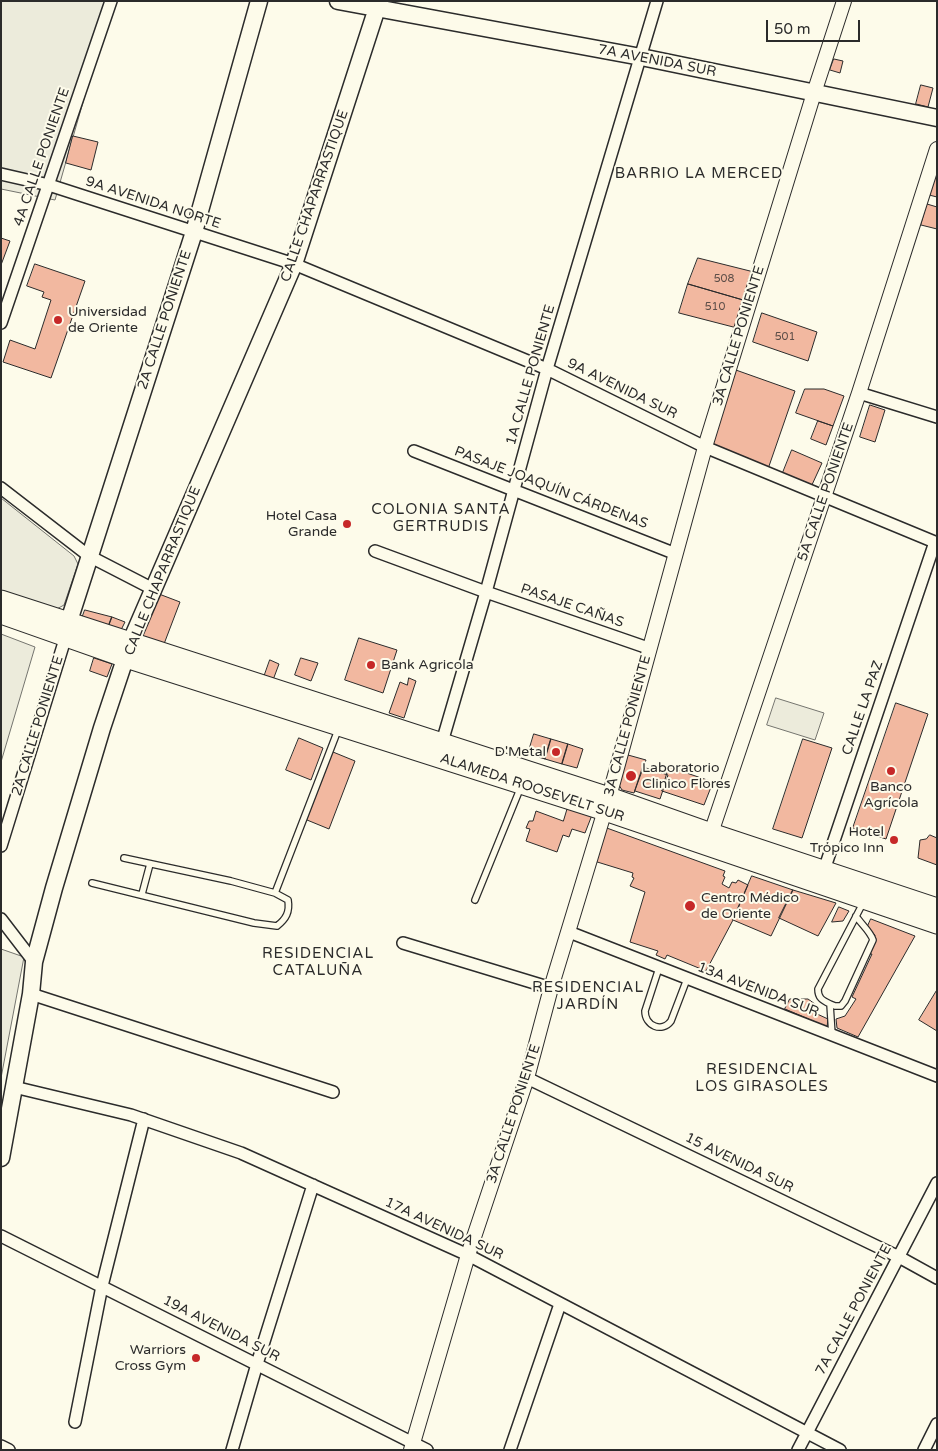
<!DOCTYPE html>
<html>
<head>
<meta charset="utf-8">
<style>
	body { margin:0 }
	#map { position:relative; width:938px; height:1451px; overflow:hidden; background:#fdfbea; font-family:"Varela Round",sans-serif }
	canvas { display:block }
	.frame { position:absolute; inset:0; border:2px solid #2b2b2b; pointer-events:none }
	.scale { position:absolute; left:766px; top:20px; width:94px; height:22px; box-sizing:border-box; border:2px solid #2b2b2b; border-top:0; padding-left:6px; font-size:15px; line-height:18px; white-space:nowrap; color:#2b2b2b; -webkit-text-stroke:4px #fdfbea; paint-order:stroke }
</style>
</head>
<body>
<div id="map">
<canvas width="938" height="1451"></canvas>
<div class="frame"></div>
<div class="scale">50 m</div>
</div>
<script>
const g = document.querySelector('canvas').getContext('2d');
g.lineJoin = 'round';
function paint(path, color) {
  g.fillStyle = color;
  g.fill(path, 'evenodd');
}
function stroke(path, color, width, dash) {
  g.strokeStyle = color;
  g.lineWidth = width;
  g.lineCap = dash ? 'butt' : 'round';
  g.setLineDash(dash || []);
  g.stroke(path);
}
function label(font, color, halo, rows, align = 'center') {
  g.font = font + ' "Varela Round",sans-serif';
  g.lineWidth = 4;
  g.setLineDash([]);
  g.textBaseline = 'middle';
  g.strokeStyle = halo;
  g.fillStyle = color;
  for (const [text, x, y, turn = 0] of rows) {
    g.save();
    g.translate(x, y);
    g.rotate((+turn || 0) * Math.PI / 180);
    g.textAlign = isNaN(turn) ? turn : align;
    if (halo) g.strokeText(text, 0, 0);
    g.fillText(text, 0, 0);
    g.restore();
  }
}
const green = new Path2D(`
	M1 1H112L55 200 1 189Z
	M1 498 74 556 78 564 64 605 53 611 1 594Z
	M1 634 35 647 1 762Z
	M776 698 824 713 815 740 767 725Z
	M1 949 24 957 1 1078Z`);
paint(green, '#ecebdb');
stroke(green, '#74746e', 1);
const building = new Path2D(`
	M834 59 843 61 840 73 830 70Z
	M921 85 933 88 928 107 916 104Z
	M73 136 98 142 91 170 66 163Z
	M937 172V197L929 195Z
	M927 204 937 207V229L921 225Z
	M1 238 10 241 1 265Z
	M698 258 758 273 750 302 688 284Z
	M35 264 85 281 51 378 3 362 10 340 35 349 51 300 42 297 44 292 27 286Z
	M688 284 750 302 741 329 679 313Z
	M762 313 817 332 808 361 753 342Z
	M733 369 795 391 768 469 708 444Z
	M805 389H824L844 396 833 426 796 413Z
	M870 405 885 410 875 442 860 437Z
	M818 421 833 426 826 445 811 439Z
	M792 450 822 463 811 487 782 475Z
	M159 594 180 602 164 644 143 636Z
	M85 610 112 617 107 630 81 621Z
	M112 617 125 622 119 634 107 630Z
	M359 638 397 650 383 693 345 680Z
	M94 658 112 664 107 677 90 671Z
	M301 658 318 663 311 681 295 675Z
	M270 660 279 664 273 680 264 677Z
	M409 678 416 681 404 718 389 713 400 682 407 685Z
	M896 703 928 714 886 839 853 828Z
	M534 734 551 739 545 759 528 754Z
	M299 738 323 748 311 780 286 770Z
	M551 739 568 744 562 764 545 759Z
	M803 739 832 748 802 838 773 829Z
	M568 744 583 749 577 768 562 764Z
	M333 752 355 761 329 829 307 820Z
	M628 755 646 760 634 793 622 790 619 785Z
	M643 767 668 775 660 799 635 791Z
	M669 767 713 782 704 805 662 791Z
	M568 807 592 815 585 833 572 829 569 837 563 835 557 852 526 841 530 829 526 828 529 821H533L536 811 563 821Z
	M604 827 725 871 723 876 725 877 722 884 729 888 732 882 736 883 738 880 748 885 733 920 706 971 667 955 665 959 656 955 658 951 630 942 645 892 630 886 634 878 632 877 633 873 594 861Z
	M930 835 937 838V865L918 858 920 840 926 839Z
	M752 876 793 890 771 936 733 920Z
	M793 890 836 903 818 936 779 918Z
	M839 907 849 911 843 921 832 922Z
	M871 919 915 936 858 1037 837 1028 836 1019 845 1016 856 999 852 997 872 954H870L875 935 867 928Z
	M937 990V1031L919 1020Z
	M790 999H808L815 1004V1013L828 1019 827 1027 785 1009Z`);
paint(building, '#f2b8a0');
stroke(building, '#2b2b2b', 1);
const service = new Path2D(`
	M124 858 231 881 275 893 338 730
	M92 883 254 923 277 926C286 919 290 912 288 900L275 893
	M142 894 150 864
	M475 900 520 789 522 787
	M659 968 645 1011C645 1026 662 1033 671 1021L687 979
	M830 1004 835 1006H841L845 1001 873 940C870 931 861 924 856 916
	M832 1035 830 1004C822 1000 818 998 818 989L863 903`);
const minor = new Path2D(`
	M1 174 49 185 294 264 547 369 705 447 937 543
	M1 323 111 1
	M859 393 937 417
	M414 451 676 554
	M1 488 89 556 153 589
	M375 551 486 592 648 648
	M440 749 486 592 547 369 657 1
	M1 846 66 636
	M822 876 935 542
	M1 919 34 962
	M569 932 937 1076
	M403 943 551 988
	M31 994 333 1092
	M527 1078 899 1257 937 1278
	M14 1087 131 1115 241 1153 468 1255 840 1450
	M1 1236 427 1450
	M75 1422 102 1286 144 1119
	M1 1446 9 1450
	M232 1450 257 1364 313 1185
	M510 1450 560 1304
	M798 1450 937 1183
	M924 1450 937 1424`);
const tertiary = new Path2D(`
	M711 833 859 393 937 149
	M411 1450 468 1255 527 1078 551 988 609 797 705 447 814 93 844 1`);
const secondary = new Path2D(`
	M338 1 641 57 937 118
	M63 633 69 621 194 232 259 1
	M1 1158 31 994 34 962 54 888 102 728 131 641 294 264 377 8`);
const trunk = new Path2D(`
	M1 600 609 797 711 833 937 908
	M1 614 126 658 605 811 937 924`);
stroke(service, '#2b2b2b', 8);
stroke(minor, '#2b2b2b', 14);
stroke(tertiary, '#2b2b2b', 16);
stroke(secondary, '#2b2b2b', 19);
stroke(trunk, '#2b2b2b', 21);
stroke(service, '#fdfbea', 5.5);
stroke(minor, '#fdfbea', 11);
stroke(tertiary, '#fdfbea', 14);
stroke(secondary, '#fdfbea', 16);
stroke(trunk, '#fdfbea', 19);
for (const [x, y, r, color] of [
	[58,320,5,"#c62828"],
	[347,524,5,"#c62828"],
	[371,665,5,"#c62828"],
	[556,752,5,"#c62828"],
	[891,771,5,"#c62828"],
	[631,776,6,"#c62828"],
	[894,840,5,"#c62828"],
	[690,906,6,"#c62828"],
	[196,1358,5,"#c62828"]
]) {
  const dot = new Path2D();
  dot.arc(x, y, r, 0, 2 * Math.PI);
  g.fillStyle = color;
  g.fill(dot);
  stroke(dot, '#fdfbea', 2);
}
label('11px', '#5d4e48', null, [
	["508",724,279],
	["510",715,307],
	["501",785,337]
]);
label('14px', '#2b2b2b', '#fdfbea', [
	["7A AVENIDA SUR",657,61,11],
	["4A CALLE PONIENTE",42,157,-71],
	["CALLE CHAPARRASTIQUE",315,196,-71],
	["9A AVENIDA NORTE",153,203,18],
	["2A CALLE PONIENTE",165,320,-72],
	["3A CALLE PONIENTE",739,336,-73],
	["1A CALLE PONIENTE",531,375,-74],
	["9A AVENIDA SUR",622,389,26],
	["PASAJE JOAQUÍN CÁRDENAS",551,488,21],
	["5A CALLE PONIENTE",826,492,-71],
	["CALLE CHAPARRASTIQUE",163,571,-68],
	["PASAJE CAÑAS",572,606,19],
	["CALLE LA PAZ",863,708,-71],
	["2A CALLE PONIENTE",38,726,-73],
	["3A CALLE PONIENTE",628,726,-75],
	["ALAMEDA ROOSEVELT SUR",532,788,18],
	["13A AVENIDA SUR",758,990,21],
	["3A CALLE PONIENTE",514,1114,-72],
	["15 AVENIDA SUR",739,1163,26],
	["17A AVENIDA SUR",444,1229,25],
	["7A CALLE PONIENTE",854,1310,-62],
	["19A AVENIDA SUR",221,1329,27]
]);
label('14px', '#2b2b2b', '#fdfbea', [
	["Universidad",68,312],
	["de Oriente",68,328],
	["Hotel Casa",337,516,"right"],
	["Grande",337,532,"right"],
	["Bank Agricola",381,665],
	["D'Metal",546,752,"right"],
	["Laboratorio",642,768],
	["Clinico Flores",642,784],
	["Banco",891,787,"center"],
	["Agrícola",891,803,"center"],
	["Hotel",884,832,"right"],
	["Trópico Inn",884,848,"right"],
	["Centro Médico",701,898],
	["de Oriente",701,914],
	["Warriors",186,1350,"right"],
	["Cross Gym",186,1366,"right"]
], 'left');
g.letterSpacing = '1px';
label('15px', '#2b2b2b', '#fdfbea', [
	["BARRIO LA MERCED",699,174],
	["COLONIA SANTA",441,510],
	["GERTRUDIS",441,527],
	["RESIDENCIAL",318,954],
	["CATALUÑA",318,971],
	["RESIDENCIAL",588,988],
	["JARDÍN",588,1005],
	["RESIDENCIAL",762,1070],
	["LOS GIRASOLES",762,1087]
]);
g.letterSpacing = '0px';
</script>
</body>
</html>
